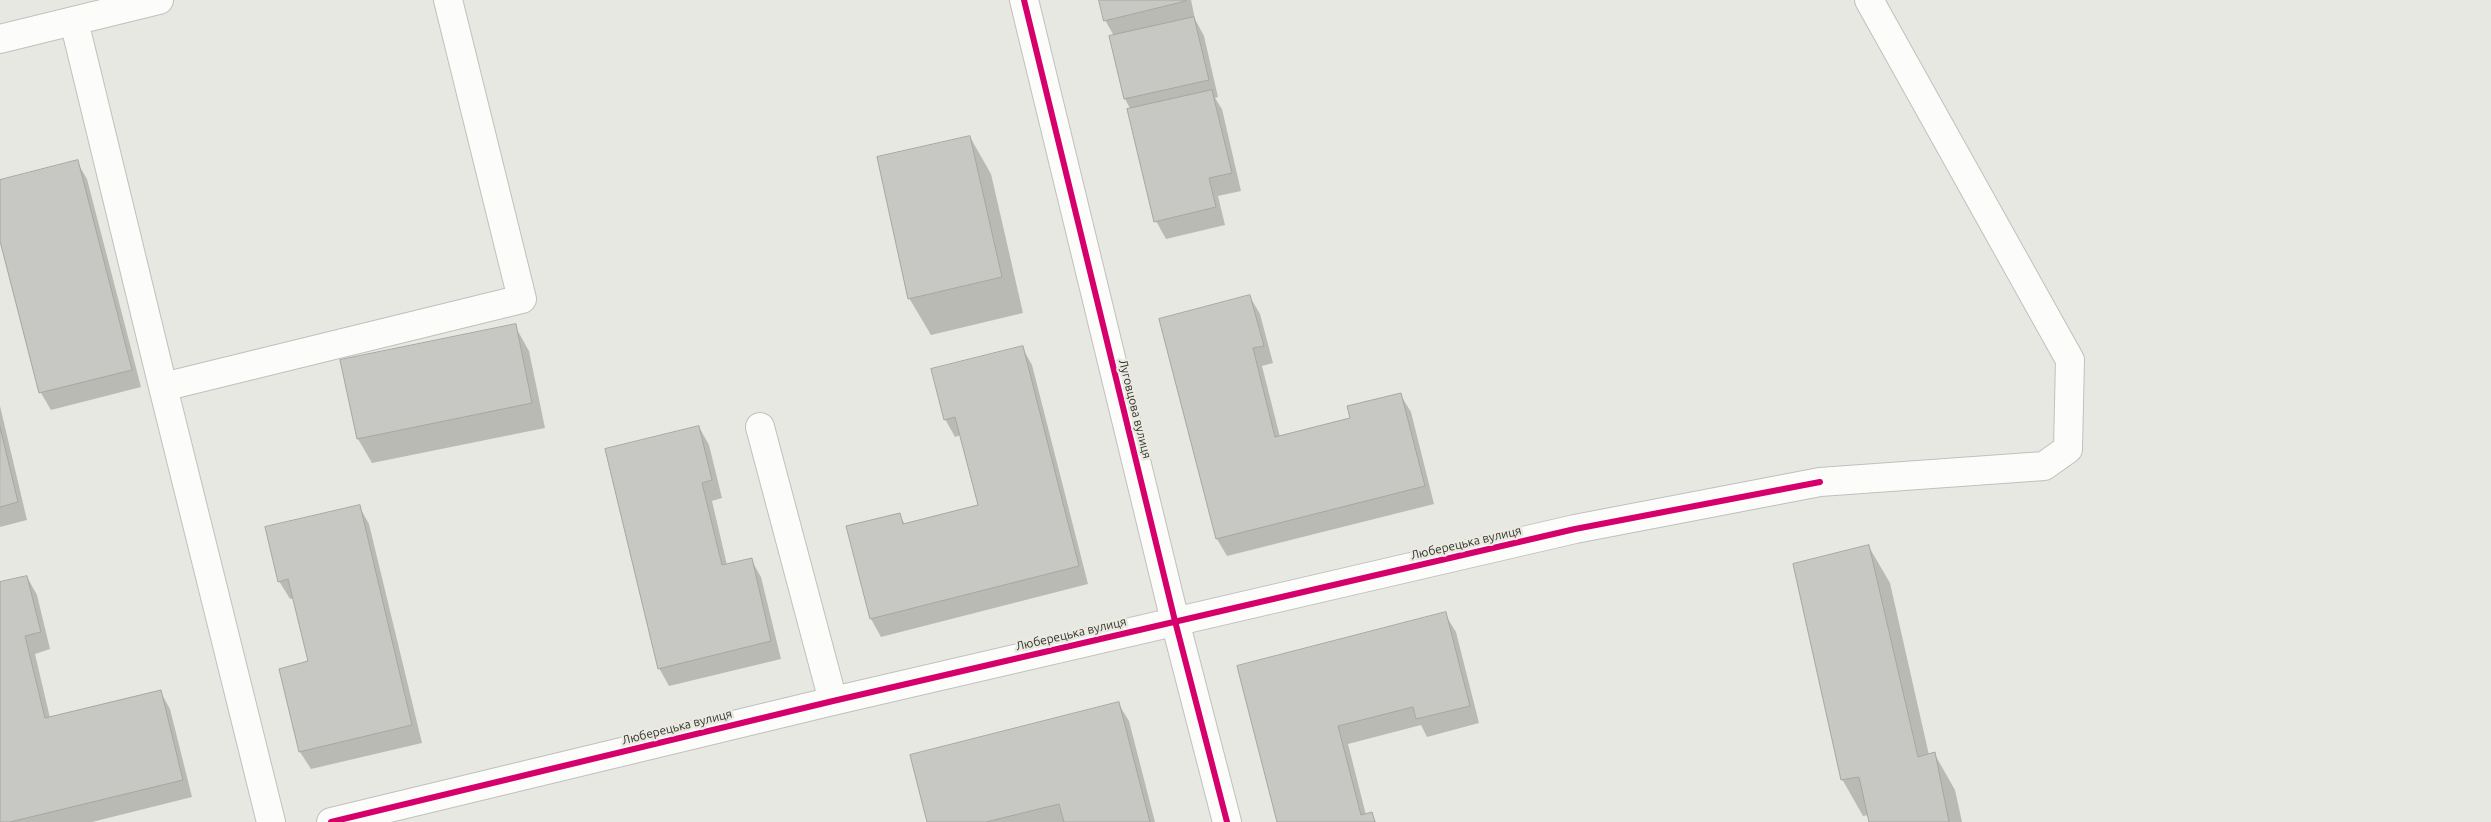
<!DOCTYPE html>
<html>
<head>
<meta charset="utf-8">
<style>
	body { margin:0 }
	canvas { display:block; background:#e8e8e2 }
</style>
</head>
<body>
<canvas width="2491" height="822"></canvas>
<script>
const g = document.querySelector('canvas').getContext('2d');
g.lineJoin = 'round';
function paint(path, color) {
  g.fillStyle = color;
  g.fill(path, 'evenodd');
}
function stroke(path, color, width, dash) {
  g.strokeStyle = color;
  g.lineWidth = width;
  g.lineCap = dash ? 'butt' : 'round';
  g.setLineDash(dash || []);
  g.stroke(path);
}
function label(font, color, halo, rows, align = 'center') {
  g.font = font + ' Ubuntu,sans-serif';
  g.lineWidth = 5;
  g.setLineDash([]);
  g.textBaseline = 'middle';
  g.strokeStyle = halo;
  g.fillStyle = color;
  for (const [text, x, y, turn = 0] of rows) {
    g.save();
    g.translate(x, y);
    g.rotate((+turn || 0) * Math.PI / 180);
    g.textAlign = isNaN(turn) ? turn : align;
    if (halo) g.strokeText(text, 0, 0);
    g.fillText(text, 0, 0);
    g.restore();
  }
}
paint(new Path2D(`
	M1100 0H1191L1195 19 1204 36 1218 97 1215 98 1222 109 1241 191 1218 196 1225 225 1166 239 1156 221 1131 110 1125 99 1114 36 1105 20Z
	M970 137 991 174 1023 313 931 335 909 298Z
	M77 162 87 179 141 387 51 410 41 393 0 236V181Z
	M1250 297 1260 314 1273 363 1262 366 1280 437 1351 419 1400 394 1411 412 1434 504 1227 556 1217 539Z
	M515 326 529 351 545 428 372 463 358 439Z
	M1022 347 1032 365 1088 584 881 637 871 619 847 527 899 514 905 525 979 506 961 435 955 437 945 419Z
	M0 406 27 520 0 527Z
	M699 427 709 445 722 498 712 501 727 565 751 559 761 577 781 659 669 686 659 668Z
	M359 506 369 524 422 743 311 769 300 752 280 670 309 662 294 598 290 599 279 581Z
	M1869 547 1890 583 1929 755 1934 753 1955 790 1962 822H1870L1869 815 1863 816 1842 779Z
	M27 577 37 595 50 649 35 654 50 718 160 691 170 709 192 797 92 822H0V584Z
	M1445 614 1456 632 1479 723 1427 737 1421 725 1348 744 1366 815 1371 814 1376 822H1278L1239 667Z
	M1118 703 1129 721 1155 822H928Z`), '#0003');
const building = new Path2D(`
	M1099 0H1186V1L1104 21Z
	M1194 17 1209 80 1124 99 1109 36Z
	M1212 90 1232 173 1209 178 1216 207 1154 222 1127 109Z
	M970 136 1002 277 908 299 877 157Z
	M78 160 132 370 39 393 0 241V180Z
	M1250 295 1264 346 1253 348 1275 437 1350 418 1347 406 1401 393 1425 486 1216 539 1159 319Z
	M516 324 532 403 357 439 340 360Z
	M1023 346 1079 566 870 619 846 526 900 513 903 524 978 505 955 417 944 420 931 369Z
	M699 426 712 480 702 483 722 565 752 558 771 641 658 669 605 449Z
	M0 427 18 502 0 507Z
	M360 505 412 725 299 752 279 669 308 661 288 579 278 582 265 527Z
	M1869 545 1918 757 1935 752 1949 822H1869L1859 777 1841 780 1793 564Z
	M27 576 41 632 25 636 45 718 161 690 183 780 10 822H0V582Z
	M1446 612 1470 706 1416 719 1413 707 1338 726 1361 815 1372 812 1375 822H1277L1237 666Z
	M1119 702 1150 822H1064L1059 804 986 822H927L910 755Z`);
paint(building, '#c7c8c3');
stroke(building, '#a6a6a2', 1);
const minor = new Path2D(`
	M1024 0 1175 621 1227 822
	M74 21 163 387
	M0 39 159 0
	M760 427 833 701
	M271 822 163 387 522 299 448 0
	M331 822 833 701 1575 529 1820 482 2044 466 2068 449 2070 360 1869 0`);
stroke(minor, '#c0c0bc', 30);
stroke(minor, '#fcfcfb', 28);
stroke(new Path2D(`
	M1024 0 1175 621 1227 822
	M331 822 833 701 1575 529 1820 482`), '#d6006c', 6);
label('12px', '#32332f', '#eaeae0', [
	["Луговцова вулиця",1135,409,76],
	["Люберецька вулиця",1466,543,-13],
	["Люберецька вулиця",1071,634,-13],
	["Люберецька вулиця",677,727,-14]
]);
</script>
</body>
</html>
